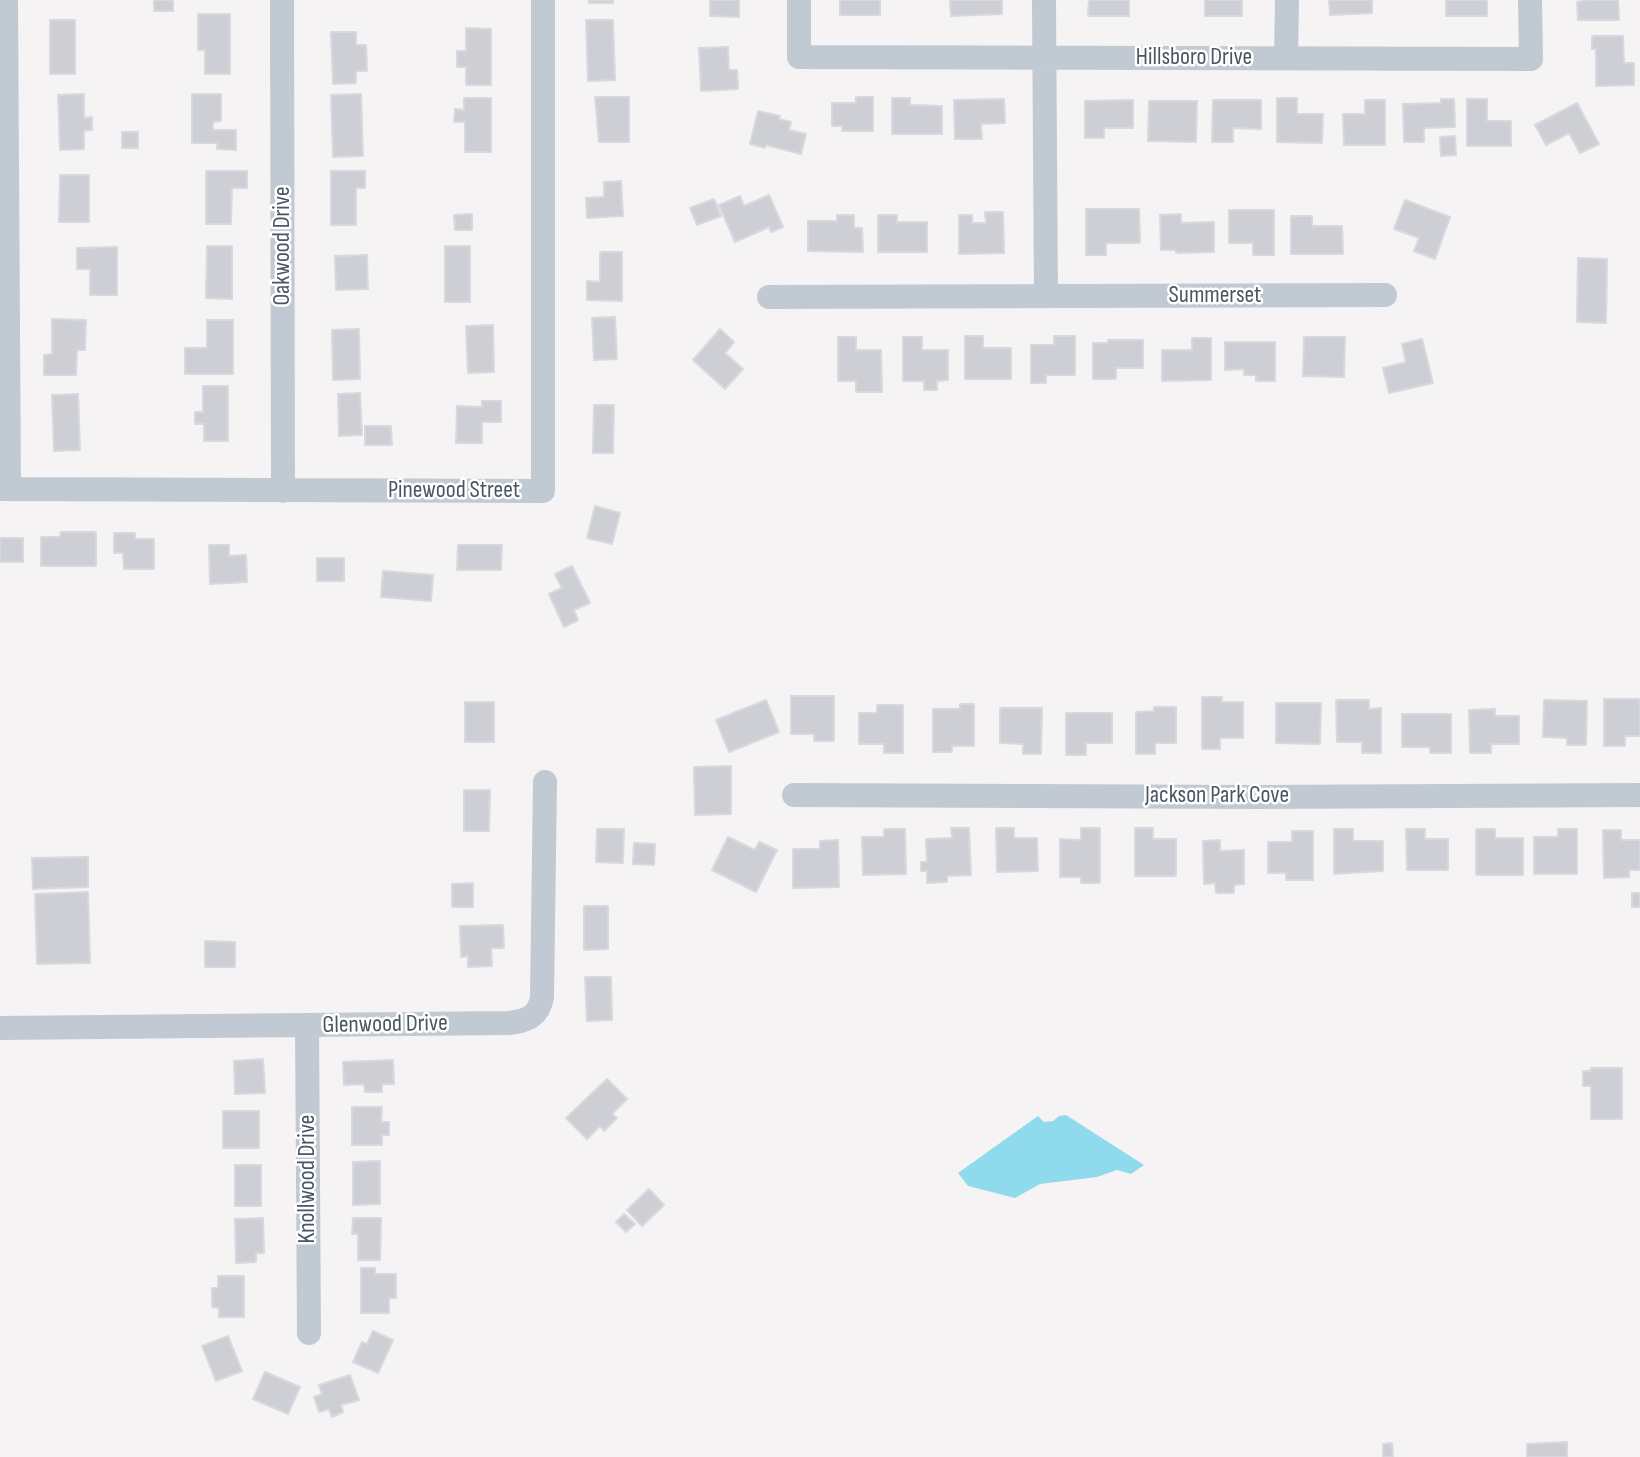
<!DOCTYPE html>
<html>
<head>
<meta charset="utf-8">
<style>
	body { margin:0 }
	canvas { display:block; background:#f5f3f3 }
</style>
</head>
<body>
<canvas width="1640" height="1457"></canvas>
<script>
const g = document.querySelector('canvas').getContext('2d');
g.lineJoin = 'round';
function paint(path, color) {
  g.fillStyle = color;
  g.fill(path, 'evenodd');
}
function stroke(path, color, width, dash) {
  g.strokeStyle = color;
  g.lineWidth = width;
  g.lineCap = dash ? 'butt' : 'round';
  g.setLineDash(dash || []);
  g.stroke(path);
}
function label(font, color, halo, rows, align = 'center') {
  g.font = font + ' "Sofia Sans Condensed",sans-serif';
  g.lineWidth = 5;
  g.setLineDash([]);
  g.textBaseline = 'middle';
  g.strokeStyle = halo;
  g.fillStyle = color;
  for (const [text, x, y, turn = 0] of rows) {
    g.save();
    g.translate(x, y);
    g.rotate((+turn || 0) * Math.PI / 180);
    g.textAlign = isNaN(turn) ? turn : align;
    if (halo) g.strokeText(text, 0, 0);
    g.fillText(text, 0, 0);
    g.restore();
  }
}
paint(new Path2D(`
	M1066 1115 1144 1165 1131 1174 1117 1170 1097 1177 1040 1184 1015 1198 968 1186 958 1173 1038 1116 1044 1122 1053 1121 1059 1116Z`), '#90daee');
const building = new Path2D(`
	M154 0H173V11H154Z
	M589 0H613V3H589Z
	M710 0H739V17L710 16Z
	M840 0H880V15H840Z
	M950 0H1002V14L951 16Z
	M1089 0H1129V16H1088Z
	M1205 0H1242V16H1205Z
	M1329 0H1372V13L1330 15Z
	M1446 0H1487V16H1446Z
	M1588 0H1618L1619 20H1578L1577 2Z
	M198 14H230V74H205V50H198Z
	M50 20H75V74H50Z
	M586 20H613L615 80 588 81Z
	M466 28 491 29V85H466V67H457V51H466Z
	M331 32H356V45H366L367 71H356V83L333 84Z
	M1592 36H1623L1624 63H1634V85L1596 86V49H1592Z
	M728 47 729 70H737L738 89 701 91 699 48Z
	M84 94V118L92 117V130L84 131V149L60 150 58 95Z
	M192 94H221V121L213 122V130H236V150L217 149V143H192Z
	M361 94 363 156 333 157 331 95Z
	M595 97H629V142H599Z
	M856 97H873V131H842V126H832V103H856Z
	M464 98H491V152H465V122H454L455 109 464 110Z
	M892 98H910V105L942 106V134H892Z
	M1277 98H1297V114H1323L1322 143 1277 142Z
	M1004 99 1005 123 981 124 982 139H955L954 100Z
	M1441 99H1454L1455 127 1424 128V142H1404L1403 104 1441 103Z
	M1467 99H1487V121H1511V146H1467Z
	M1133 100V128H1104V138H1085V101Z
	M1213 100H1261V129L1233 128V142H1212Z
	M1365 100H1385V145H1344L1343 114H1365Z
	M1149 101H1197L1196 142 1148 141Z
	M1577 103 1599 144 1580 153 1569 133 1546 145 1535 125Z
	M758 111 780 116 779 119 791 122 789 130 806 134 801 154 766 145 765 148 750 144Z
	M122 132H138V148H122Z
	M1455 136 1456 155 1441 156 1440 137Z
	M206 171H247V188H232L231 224H206Z
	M331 171H365V188H356V225H331Z
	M60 175H89V222H59Z
	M621 181 623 216 587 218 586 198 604 197V182Z
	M769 195 783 227 771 232 769 227 735 242 719 205 740 196 744 206Z
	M714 199 721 216 697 225 690 208Z
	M1405 200 1450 217 1435 259 1414 251 1419 238 1394 229Z
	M1086 209H1139L1140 243H1106V255H1086Z
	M1229 210H1274V255H1253V243H1229Z
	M985 212H1003L1004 253 959 254V215H972V223H986Z
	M472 214V230H455L454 215Z
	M1181 214V223L1214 222V252L1176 253V250H1161L1160 215Z
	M837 215H854V228H862L863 252 808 251V221H837Z
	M878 215H897V222H927V252H878Z
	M1291 216H1312V226H1342L1343 254H1291Z
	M207 246H232V299L206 298Z
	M445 246H470V302H445Z
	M117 247V295H90V269H77V248Z
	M600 252H622V301L587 300V281L600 282Z
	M367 255 368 289 336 290 335 256Z
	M1578 258 1607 259 1606 323 1577 322Z
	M615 317 617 359 594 360 592 318Z
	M52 319 86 320 85 350H77L76 375H44V355L52 354Z
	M207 320H233V374H185V348H207Z
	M493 325 494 372 468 373 466 326Z
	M359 329 360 379 333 380 332 330Z
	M720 329 734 342 725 353 743 369 725 389 693 360Z
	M965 336H983V348H1011V379H965Z
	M1054 336H1075V375H1046V383H1031V345H1054Z
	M838 337H856V350H881L882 392H856V381H838Z
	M903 337H922V350H948V380L937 381V390H924V381H903Z
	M1304 337H1345L1344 377 1303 376Z
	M1192 338H1211V380L1162 381V350H1192Z
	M1422 339 1433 383 1389 393 1383 368 1406 362 1402 344Z
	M1108 340H1143V368H1116V379H1093V343H1108Z
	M1225 342H1275V381H1256V375H1244V369L1225 370Z
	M203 386H228V441H204V424H195V412H203Z
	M360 393 362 435 339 436 338 394Z
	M78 394 80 450 54 451 52 395Z
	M482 401H501V422H482V443H456L457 406 482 407Z
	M594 405H614L613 453H593Z
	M365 426H391L392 445H365Z
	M595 506 620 513 612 544 587 538Z
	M61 532H96V566H41V537H60Z
	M114 533H135V539H154V569H124L123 553H114Z
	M0 538H23V562H0Z
	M209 545H229V556L246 555 247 582 210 584Z
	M458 545H502L501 570H457Z
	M317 558H344V581H317Z
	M572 566 590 603 574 610 578 620 564 627 549 594 562 588 555 574Z
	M383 571 433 575 431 601 381 597Z
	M791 696H834V741H814V734H791Z
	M1202 697H1222V702H1243V738H1220V749H1202Z
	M1604 699H1640V736H1625V746H1604Z
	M766 700 779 732 729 752 716 720Z
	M1336 700H1369V709L1381 708V753H1362V742H1337Z
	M1544 700 1587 701 1586 745H1567V738L1543 737Z
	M465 702H494V742H465Z
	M1276 703H1321L1320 744 1276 743Z
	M960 704H974V746H952V752H933V709H960Z
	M877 705H903V753H884V744H859V713H877Z
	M1154 707H1176V743H1155V754H1136V712L1154 711Z
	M1000 708H1042L1041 754H1023V744L1000 743Z
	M1495 709V716H1519V744H1491V753H1470L1469 710Z
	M1066 713H1112V743H1086V755H1066Z
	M1402 714H1451V753H1430V747H1402Z
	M731 766V814L695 815 694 767Z
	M464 790H490L489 831H464Z
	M951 828H969L971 875 947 876V882L927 883V871H921V862H927L926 839 952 838Z
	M996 828H1014V838H1037L1038 871 997 872Z
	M1081 828H1100V883H1081V877H1060V839L1081 840Z
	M1135 828H1153V839H1176V876H1135Z
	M597 829H624L623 863 596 862Z
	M884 829H905L906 874 863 875 862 837H884Z
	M1334 829H1353V841H1383V871L1334 874Z
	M1406 829H1425V839H1448V870H1407Z
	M1476 829H1495V838H1523V875H1476Z
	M1558 829H1577V874H1534V837H1558Z
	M1603 830H1621V840H1640V870H1629V877L1604 878Z
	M1292 831H1313V880H1286V873H1268V842H1292Z
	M728 837 755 850 759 842 777 850 756 892 712 870Z
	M838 840 839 887 793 888V849H820V841Z
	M1220 840V851L1244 850V884L1234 885V893H1216L1215 883 1204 884 1203 841Z
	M634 843 655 844 654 865 633 864Z
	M88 857V887L33 889 32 858Z
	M473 883V907H452V884Z
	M88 892 90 963 37 964 35 894Z
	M1632 893H1640V907H1632Z
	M584 906H608V949L584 950Z
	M503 925 504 948H491L492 966 468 967V956L461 957 460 926Z
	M205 941 235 942V967H205Z
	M585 977H611L612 1020 587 1021Z
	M263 1059 265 1093 235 1094 234 1061Z
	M393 1060 394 1084H382V1092H365L364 1084 344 1085 343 1062Z
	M1591 1068H1622V1119H1591V1086H1583V1071H1591Z
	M607 1079 627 1099 612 1114 617 1118 604 1131 600 1126 587 1139 566 1118Z
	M352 1107H382L381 1122H389V1135H382V1145H352Z
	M223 1111H259V1148H223Z
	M380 1161V1204L353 1205V1162Z
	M235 1165H261V1206H235Z
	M649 1189 664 1205 642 1226 627 1210Z
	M624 1214 635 1224 626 1232 616 1222Z
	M263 1218 264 1253H256V1262L236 1263 235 1219Z
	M353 1218H381L380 1260H358V1234H352Z
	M361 1268H375V1274H396V1298H389V1313H361Z
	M218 1276H244V1317H219V1308L212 1307V1288H218Z
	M373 1331 393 1340 378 1373 353 1362 362 1342 367 1344Z
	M228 1336 242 1371 216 1381 202 1346Z
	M265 1372 300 1387 288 1414 253 1399Z
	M350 1375 359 1400 341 1405 343 1412 332 1417 329 1409 319 1412 314 1397 322 1394 319 1385Z
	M1567 1442V1457H1527V1444Z
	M1392 1443 1393 1457H1383V1444Z`);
paint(building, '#cdcfd5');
stroke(building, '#d7d9de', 2);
stroke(new Path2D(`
	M6 0 9 489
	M282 0 283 491
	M799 0V57L1531 59 1530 0
	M1044 0 1046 296
	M1286 58 1287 0
	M769 297 1385 295
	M0 489 543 491V0
	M794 795 1258 797 1640 795
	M307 1026 309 1333
	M0 1028 509 1023C527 1021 539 1016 542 997L545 782`), '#c1cad2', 24);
label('24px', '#4a5661', '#fff', [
	["Hillsboro Drive",1194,58],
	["Oakwood Drive",283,246,-90],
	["Summerset",1215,296],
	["Pinewood Street",454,491],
	["Jackson Park Cove",1217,796],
	["Glenwood Drive",385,1025,-1],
	["Knollwood Drive",308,1179,-90]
]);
</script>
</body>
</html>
